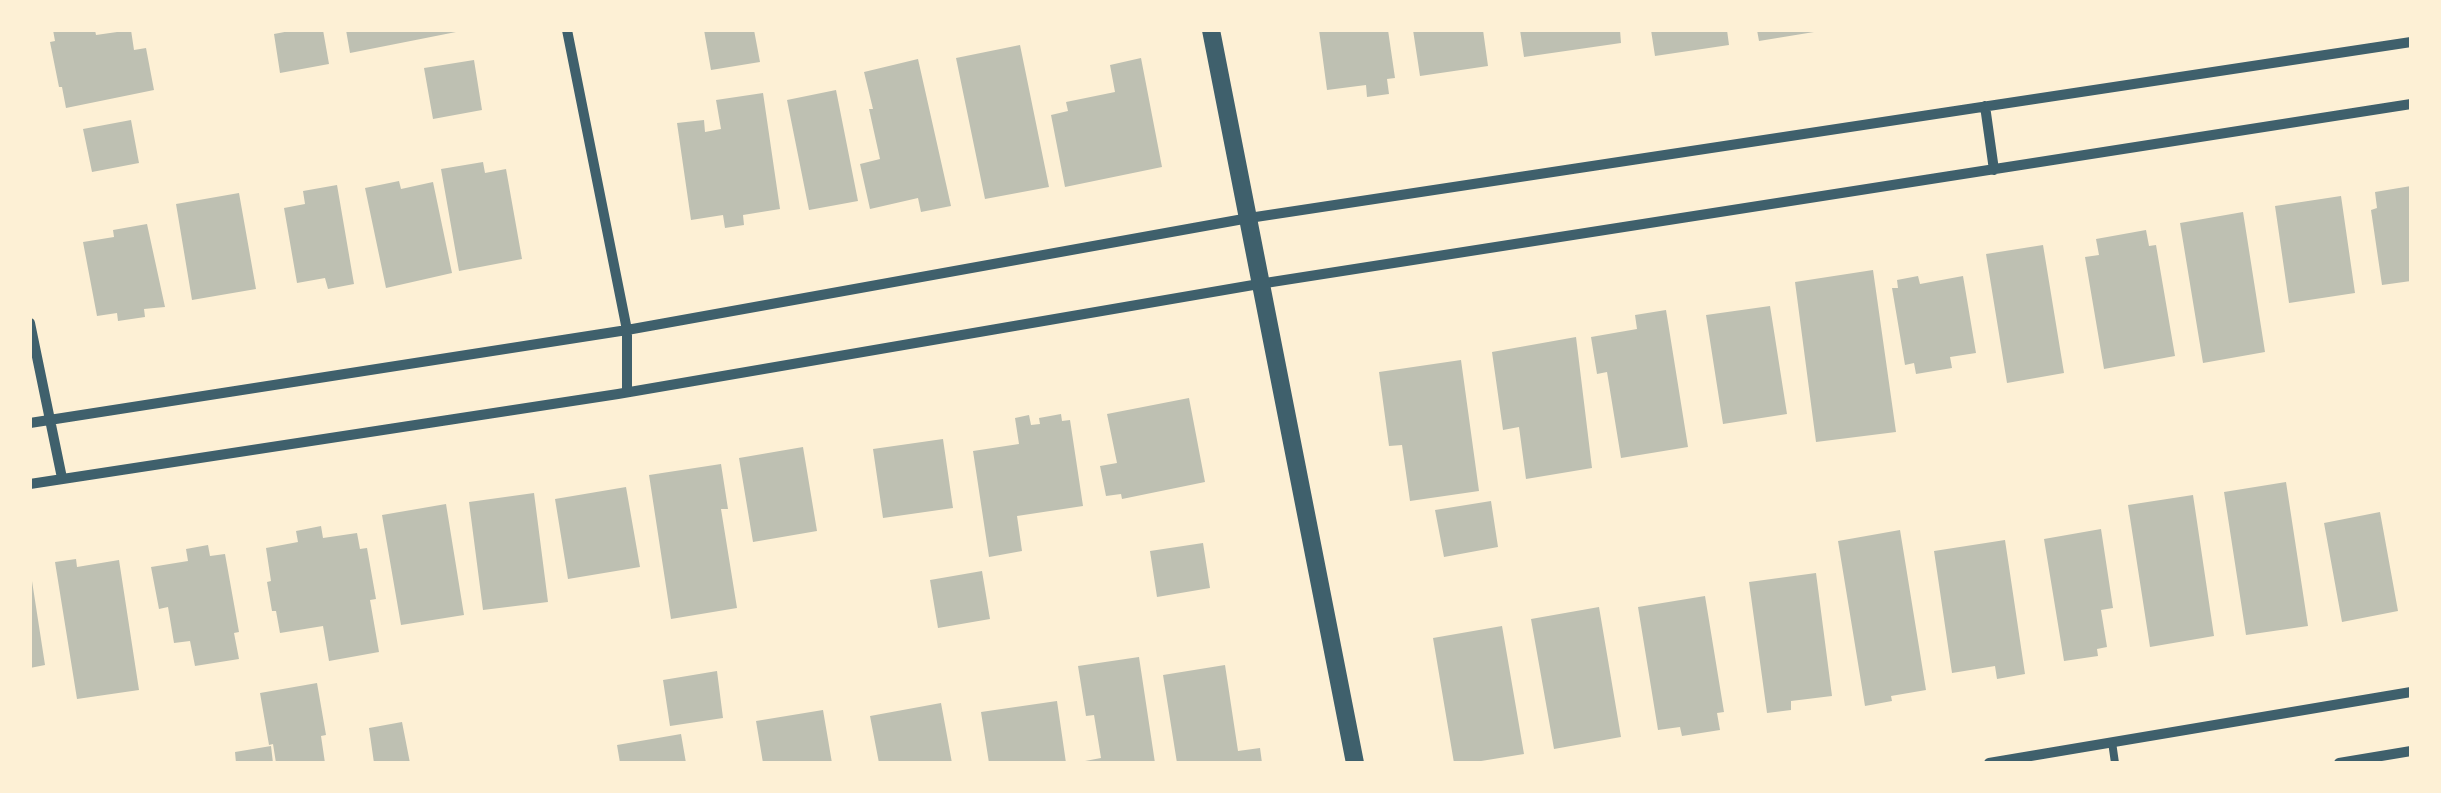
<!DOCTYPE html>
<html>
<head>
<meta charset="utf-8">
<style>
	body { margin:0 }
	#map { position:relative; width:2441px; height:793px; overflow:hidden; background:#fdf0d5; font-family:"Nunito Sans",sans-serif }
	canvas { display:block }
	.frame { position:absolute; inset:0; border:32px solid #fdf0d5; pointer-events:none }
</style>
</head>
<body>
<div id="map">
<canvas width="2441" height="793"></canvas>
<div class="frame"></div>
</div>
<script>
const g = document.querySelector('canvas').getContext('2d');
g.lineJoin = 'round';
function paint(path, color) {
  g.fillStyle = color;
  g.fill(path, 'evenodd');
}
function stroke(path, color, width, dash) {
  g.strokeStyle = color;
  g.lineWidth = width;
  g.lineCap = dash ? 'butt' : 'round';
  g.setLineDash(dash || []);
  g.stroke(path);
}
paint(new Path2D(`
	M53 30H95L96 35 131 30 134 50 146 48 154 90 66 108 62 87H59L50 42 55 41Z
	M295 30H323L329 64 280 73 274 34Z
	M346 30H456V32L350 53Z
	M704 30H754L760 62 711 70Z
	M1319 30H1388L1395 78 1387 79 1389 94 1367 97 1366 85 1327 90Z
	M1413 30H1483L1488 66 1420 76Z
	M1520 30H1620L1621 43 1524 57Z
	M1651 30H1727L1729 45 1655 56Z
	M1757 30H1814V32L1759 41Z
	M1020 45 1049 187 985 199 956 58Z
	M1141 58 1162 167 1065 187 1051 115 1068 111 1066 102 1115 92 1110 65Z
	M918 59 951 206 921 212 918 198 870 209 860 164 880 159 869 109H873L864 72Z
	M474 60 482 110 433 119 424 68Z
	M836 90 858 201 809 210 787 100Z
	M763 93 780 209 743 215 744 225 725 228 723 215 691 220 677 123 704 120 705 132 721 129 716 100Z
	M131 120 139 163 92 172 83 129Z
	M483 162 485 173 506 169 522 259 459 271 441 169Z
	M399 181 401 189 433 182 452 273 386 288 365 188Z
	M337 185 354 284 328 289 325 278 297 283 284 208 305 204 303 191Z
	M2411 186V281L2382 285 2371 210 2377 208 2375 192Z
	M239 193 256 289 192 300 176 204Z
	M2341 196 2355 293 2289 303 2275 206Z
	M2243 212 2265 352 2203 363 2180 223Z
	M147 224 165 307 144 309 145 317 118 321 117 313 97 316 83 242 114 237 113 230Z
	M2146 230 2149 246 2156 245 2175 356 2104 369 2085 257 2099 255 2096 239Z
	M2043 245 2064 373 2007 383 1986 254Z
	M1873 270 1896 432 1816 442 1795 282Z
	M1918 276 1920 284 1963 276 1976 353 1950 357 1952 368 1916 374 1914 363 1905 365 1892 288H1898L1897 280Z
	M1770 306 1787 414 1723 424 1706 315Z
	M1666 310 1688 447 1621 458 1607 372 1597 374 1591 337 1637 329 1635 315Z
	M1576 337 1592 468 1526 479 1519 427 1503 430 1492 352Z
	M1461 360 1479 491 1410 501 1402 445 1389 446 1379 372Z
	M1189 398 1205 482 1122 499 1121 494 1106 496 1100 466 1117 463 1107 414Z
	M1061 414 1062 421 1070 420 1083 506 1017 516 1022 551 989 557 973 451 1019 444 1015 418 1029 415 1031 425 1040 424 1039 418Z
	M943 439 953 508 883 518 873 449Z
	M803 447 817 531 753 542 739 458Z
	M721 464 728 509H721L737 608 671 619 649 475Z
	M2286 482 2308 626 2246 635 2224 492Z
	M626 487 640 567 568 579 555 499Z
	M534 493 548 602 483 610 469 502Z
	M2193 495 2214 636 2150 647 2128 505Z
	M1491 501 1498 547 1444 557 1435 510Z
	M446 504 464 615 401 625 382 515Z
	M2380 512 2398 611 2342 622 2324 523Z
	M321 526 323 538 357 533 360 549 367 548 376 599 370 600 379 652 329 661 323 626 280 633 276 611H272L267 582 271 581 266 548 298 542 296 531Z
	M2101 529 2113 608 2101 610 2107 647 2097 649 2098 656 2064 661 2044 539Z
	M1900 530 1926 690 1891 696 1892 701 1865 706 1838 541Z
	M2005 540 2025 674 1997 679 1995 666 1952 673 1934 551Z
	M1203 543 1210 588 1157 597 1150 551Z
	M208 545 210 556 225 554 239 632 234 633 239 659 195 666 190 641 174 643 168 607 159 609 151 567 188 561 186 549Z
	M76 559 77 567 119 560 139 690 77 699 55 562Z
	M982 571 990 619 938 628 930 580Z
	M1816 573 1832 696 1791 701V710L1767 713 1749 582Z
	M30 581H32L45 665 30 668Z
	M1705 596 1724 712 1717 713 1720 730 1682 736 1680 727 1658 730 1638 607Z
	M1599 607 1621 737 1554 749 1531 619Z
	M1502 626 1524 754 1469 763H1454L1433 638Z
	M1139 657 1155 763H1085V761L1101 758 1094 715 1086 716 1078 666Z
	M1225 665 1238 751 1260 748 1262 763H1177L1163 675Z
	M717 671 723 718 670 726 663 680Z
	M317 683 326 735 321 736 325 763H276L273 744 269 745 260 693Z
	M1057 701 1066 763H989L981 712Z
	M941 703 952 763H879L870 716Z
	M823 710 832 763H763L756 721Z
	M402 722 410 763H374L369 728Z
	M681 734 686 763H620L617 745Z
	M271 746 273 763H236L235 752Z`), '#bec0b2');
stroke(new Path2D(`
	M2112 742 2115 763`), '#3f606c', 8);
stroke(new Path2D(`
	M567 30 627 330V392
	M1985 106 1994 170
	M30 323 62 478
	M30 423 627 330 1249 218 2411 42
	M30 484 618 394 1259 284 2411 104
	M1989 763 2411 692
	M2339 763 2411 751`), '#3f606c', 10);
stroke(new Path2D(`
	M1211 30 1355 763`), '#3f606c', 18);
</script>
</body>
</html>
